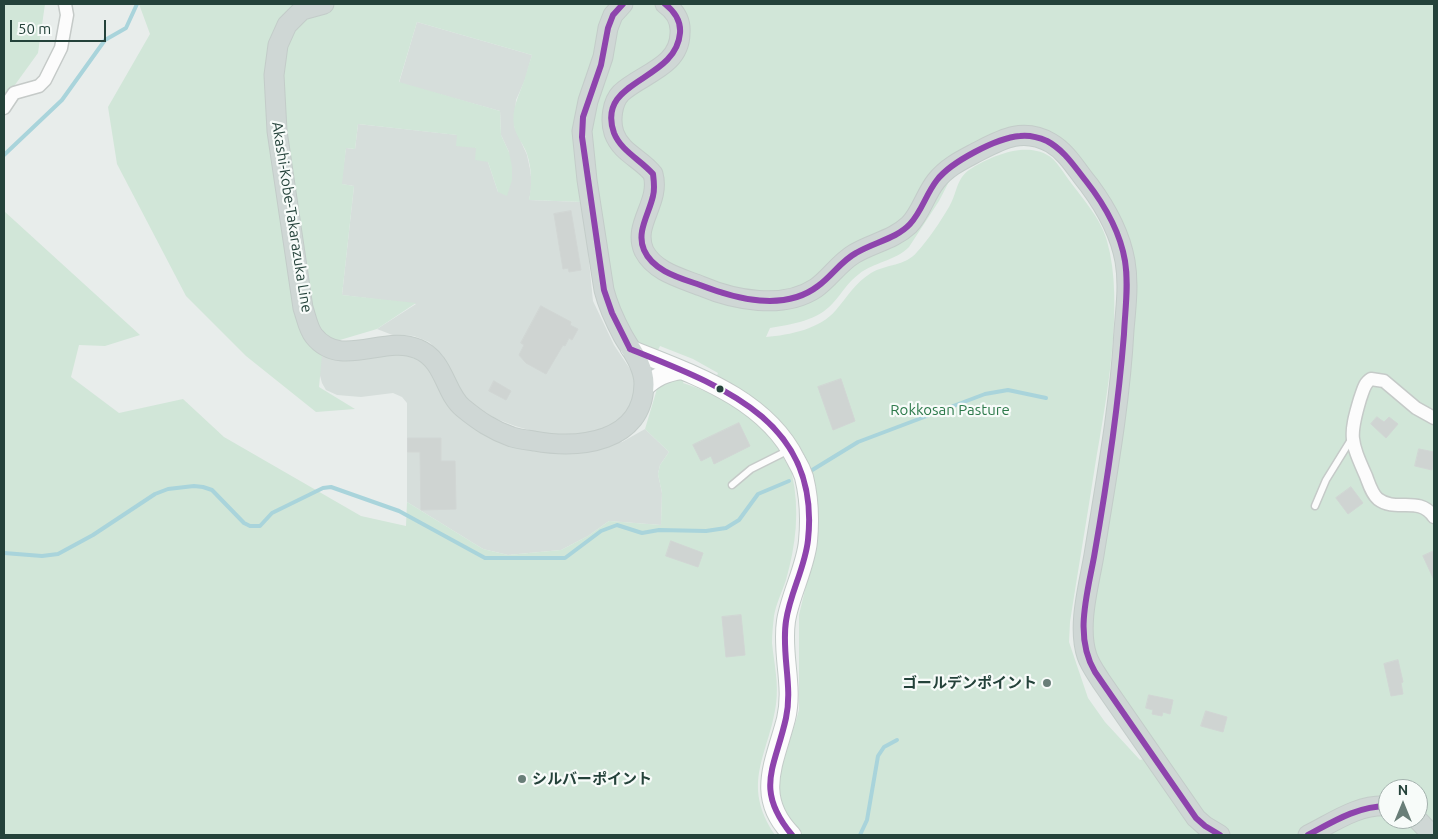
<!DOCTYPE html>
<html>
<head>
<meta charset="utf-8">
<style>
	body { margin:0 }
	#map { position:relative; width:1438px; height:839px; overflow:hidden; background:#e8edeb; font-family:Ubuntu,sans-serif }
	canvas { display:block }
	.frame { position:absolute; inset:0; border:5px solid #24423a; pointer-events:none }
	.north { position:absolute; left:1378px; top:779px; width:50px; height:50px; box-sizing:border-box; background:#f7fbf9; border:1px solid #a3b1ad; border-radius:50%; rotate:0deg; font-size:14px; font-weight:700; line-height:20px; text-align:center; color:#24423a }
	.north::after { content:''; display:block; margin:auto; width:18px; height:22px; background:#697e78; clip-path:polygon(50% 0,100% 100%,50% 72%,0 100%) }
	.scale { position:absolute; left:10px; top:20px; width:96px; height:22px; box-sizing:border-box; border:2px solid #24423a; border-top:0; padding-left:6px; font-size:15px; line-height:18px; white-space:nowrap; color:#24423a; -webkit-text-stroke:4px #f7fbf9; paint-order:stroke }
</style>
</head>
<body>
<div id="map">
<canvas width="1438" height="839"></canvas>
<div class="frame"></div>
<div class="north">N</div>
<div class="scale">50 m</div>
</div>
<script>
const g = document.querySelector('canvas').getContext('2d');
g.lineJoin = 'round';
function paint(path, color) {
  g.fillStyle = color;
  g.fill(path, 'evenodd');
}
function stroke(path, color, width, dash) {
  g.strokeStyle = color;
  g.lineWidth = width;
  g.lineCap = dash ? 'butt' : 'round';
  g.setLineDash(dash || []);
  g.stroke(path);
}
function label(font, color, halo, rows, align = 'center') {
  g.font = font + ' Ubuntu,"Noto Sans JP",sans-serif';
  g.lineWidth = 4.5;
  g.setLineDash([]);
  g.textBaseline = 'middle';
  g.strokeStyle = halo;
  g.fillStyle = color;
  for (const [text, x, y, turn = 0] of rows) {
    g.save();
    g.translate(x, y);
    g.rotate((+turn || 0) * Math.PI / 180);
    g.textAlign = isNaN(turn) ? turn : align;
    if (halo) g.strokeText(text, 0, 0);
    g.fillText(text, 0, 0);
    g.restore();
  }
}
paint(new Path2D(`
	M417 22 532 55 525 80 516 100 514 126 527 155 530 169 532 185 529 200 583 202 593 301 614 345 632 372 634 381V393L630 406 622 420 598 433 561 435 536 432 515 426 494 418 468 400 459 388 443 356 429 342 414 336 403 335 395 336 377 329 416 304 342 295 354 186 341 184 346 148 355 149 358 124 458 135 476 148 488 162 498 192 509 152 501 135 500 111 399 83Z
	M389 352 421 358 465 420 605 446 622 442 645 429 669 452 660 465 658 474 662 493 661 525 609 521 588 536 561 550 508 555 483 549 407 502V403L402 397 393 393 361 397 337 395 326 390 322 383 319 372 320 355 343 358Z`), '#d6dedb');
paint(new Path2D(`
	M4 4H45L38 53 4 100Z
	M139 4H1434V835H805L798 832 787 817 780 802 777 788 778 762 794 727 799 710V615L813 556 808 466 792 474C800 510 796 545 786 580 782 592 776 604 774 616 773 625 772 634 772 643 774 663 779 683 776 704 769 755 740 783 775 835H4V211L140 335 105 346 79 345 71 377 119 413 183 399 224 437 361 516 406 526 407 502 483 549 508 555 561 550 588 536 609 521 661 525 662 493 658 474 660 465 669 452 645 429 657 389C663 379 675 379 685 379L683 383C715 393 753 413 773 441 779 448 783 457 787 464L805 456 783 424 760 404 716 378 718 373 693 359 660 346 658 350 639 343 628 332 616 300 609 267 583 202 529 200C532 185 532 169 527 154 524 145 516 136 514 126 511 110 519 95 524 81 527 72 529 63 532 55L417 22 399 82 500 111 501 135 509 152 512 167V180L507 196 498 192 488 162 475 160 476 148 456 146 457 135 358 124 355 149 346 148 342 184 354 186 342 295 416 303 377 329 323 345 319 387 355 409 316 412 246 356 186 296 117 164 108 107 150 34ZM1037 130 1120 219 1127 234 1135 264 1091 621 1092 646 1115 693 1156 756 1140 760 1105 722 1088 698 1069 642 1070 622C1078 570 1087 518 1095 466 1106 402 1125 303 1107 241 1100 216 1080 196 1066 176 1062 170 1058 164 1053 159 1029 139 991 156 969 170 956 179 957 194 949 207 940 222 929 239 917 252 906 266 886 264 871 273 855 283 848 296 836 310 820 329 790 335 766 337L770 328C793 324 817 321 833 303 842 293 848 282 859 274 874 262 895 261 909 247L939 201 953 174ZM1388 789H1418V819H1388Z`), '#d1e6d8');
stroke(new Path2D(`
	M4 155 62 100 105 40 126 28 137 4
	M809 472 858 442 985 394 1008 390 1046 398
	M4 553 42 556 58 554 93 535 155 494 168 489 194 486 203 487 212 490 244 523 250 526H260L272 513 323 488 331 487 399 511 485 558H565L601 531 617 525 642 533 659 530 706 531 726 528 739 520 758 494 789 481
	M860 835 867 820 878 756 884 747 897 740`), '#a9d4db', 4);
const building = new Path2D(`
	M571 211 581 270 569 272 568 268 563 269 554 214Z
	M541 306 571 322 570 325 578 329 572 340 569 338 565 346 563 345 546 374 526 363 519 355 524 345 521 343Z
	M841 379 855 421 833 430 818 387Z
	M494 381 511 391 506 400 489 391Z
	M1377 417 1384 422 1389 417 1398 424 1386 438 1371 424Z
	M739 423 750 446 714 464 711 456 701 461 693 445Z
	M408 438H441V461H455L456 509 421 510 420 452H408Z
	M1419 449 1434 452 1432 470 1415 466Z
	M1351 487 1363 503 1348 514 1336 498Z
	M671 541 703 553 698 567 666 556Z
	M1434 551V580L1423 556Z
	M741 615 745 655 726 657 722 617Z
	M1398 660 1403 682 1401 683 1403 694 1391 696 1384 664Z
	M1149 695 1173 700 1170 714 1163 712 1162 716 1152 714 1153 710 1146 708Z
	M1206 711 1227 717 1223 732 1201 726Z`);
paint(building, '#cfd4d2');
stroke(building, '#d1d6d4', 1);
const lane = new Path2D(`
	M732 485 751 469 789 450
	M1315 506 1326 480 1352 438`);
const street = new Path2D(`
	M4 108 14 93 39 86 45 80 61 48 67 15 65 4
	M1434 418 1416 408 1384 381 1371 379C1364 383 1363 391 1360 399 1349 436 1350 440 1366 476 1369 484 1372 494 1378 499 1396 513 1419 495 1434 517`);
const secondary = new Path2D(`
	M630 349C691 374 765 397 796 460 799 465 802 471 804 477 809 497 810 520 808 541 806 566 790 595 786 621 781 654 794 686 786 719 775 762 754 797 792 835
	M644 388C655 377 666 372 682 370`);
const primary = new Path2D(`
	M324 4 302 10 287 25 278 45 274 75 277 131 303 308C306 316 308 329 314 336 341 370 385 334 418 349 445 360 445 394 463 408 479 421 492 430 512 437 519 439 527 440 534 441 579 449 643 443 644 384 644 366 631 350 623 336 615 321 608 306 604 290L587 180 582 131 588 101 603 57 608 28 613 15 623 4
	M665 4C675 11 681 21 680 33 680 67 641 74 621 93 612 102 610 121 614 133 621 153 642 159 653 174 661 203 632 224 644 251 655 272 681 278 701 286 734 300 783 310 816 288 830 278 839 263 854 254 872 243 893 240 909 225 921 213 925 195 936 181 947 167 962 160 977 152 1002 139 1023 127 1051 143 1068 153 1077 171 1089 185 1106 208 1120 233 1125 261 1129 284 1126 307 1124 330 1120 405 1106 480 1094 555 1089 585 1077 626 1087 656 1090 665 1096 673 1101 681L1196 818 1205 826 1220 835
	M1417 819 1432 835
	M1308 835C1334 822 1358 804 1388 806`);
stroke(lane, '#c5cac8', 9);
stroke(street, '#c5cac8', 15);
stroke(secondary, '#c3cbc8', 20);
stroke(primary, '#c3ccc9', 21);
stroke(lane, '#fcfcfc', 6);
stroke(street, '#fcfcfc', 12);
stroke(secondary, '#fcfcfc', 18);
stroke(primary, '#cfd7d5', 19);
stroke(new Path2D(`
	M623 4 613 15 608 28 601 65 583 117 582 137 604 290 612 313 630 349
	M665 4C674 11 681 21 680 33 676 82 595 79 614 133 621 151 641 160 653 174 654 182 655 189 653 196 649 214 636 232 644 250 653 271 680 278 700 285 736 299 784 312 818 286 832 276 841 261 856 253 874 242 896 239 910 224 922 211 926 194 937 180 951 162 996 138 1020 136 1029 135 1038 137 1047 141 1064 150 1074 166 1086 181 1104 204 1120 231 1125 261 1129 285 1125 310 1124 334 1118 409 1107 483 1094 557 1087 595 1074 637 1095 672L1196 818 1205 826 1220 835
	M630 349C722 386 821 421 808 540 805 568 790 593 786 621 781 653 793 686 786 718 775 768 754 789 792 835
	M1308 835C1334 821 1358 806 1388 806`), '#8e44ad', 6);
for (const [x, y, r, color] of [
	[720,389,4.5,"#24423a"],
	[1047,683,5,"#697e78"],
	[522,779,5,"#697e78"]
]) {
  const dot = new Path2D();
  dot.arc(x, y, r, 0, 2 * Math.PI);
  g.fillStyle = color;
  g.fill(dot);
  stroke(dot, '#f7fbf9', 2);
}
label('15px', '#24423a', '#f7fbf9', [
	["Akashi-Kobe-Takarazuka Line",292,217,81]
]);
label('15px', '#2d7a4b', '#f7fbf9', [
	["Rokkosan Pasture",950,410]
]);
label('bold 15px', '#24423a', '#f7fbf9', [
	["ゴールデンポイント",1037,683],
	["シルバーポイント",532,779,"left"]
], 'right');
</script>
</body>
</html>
